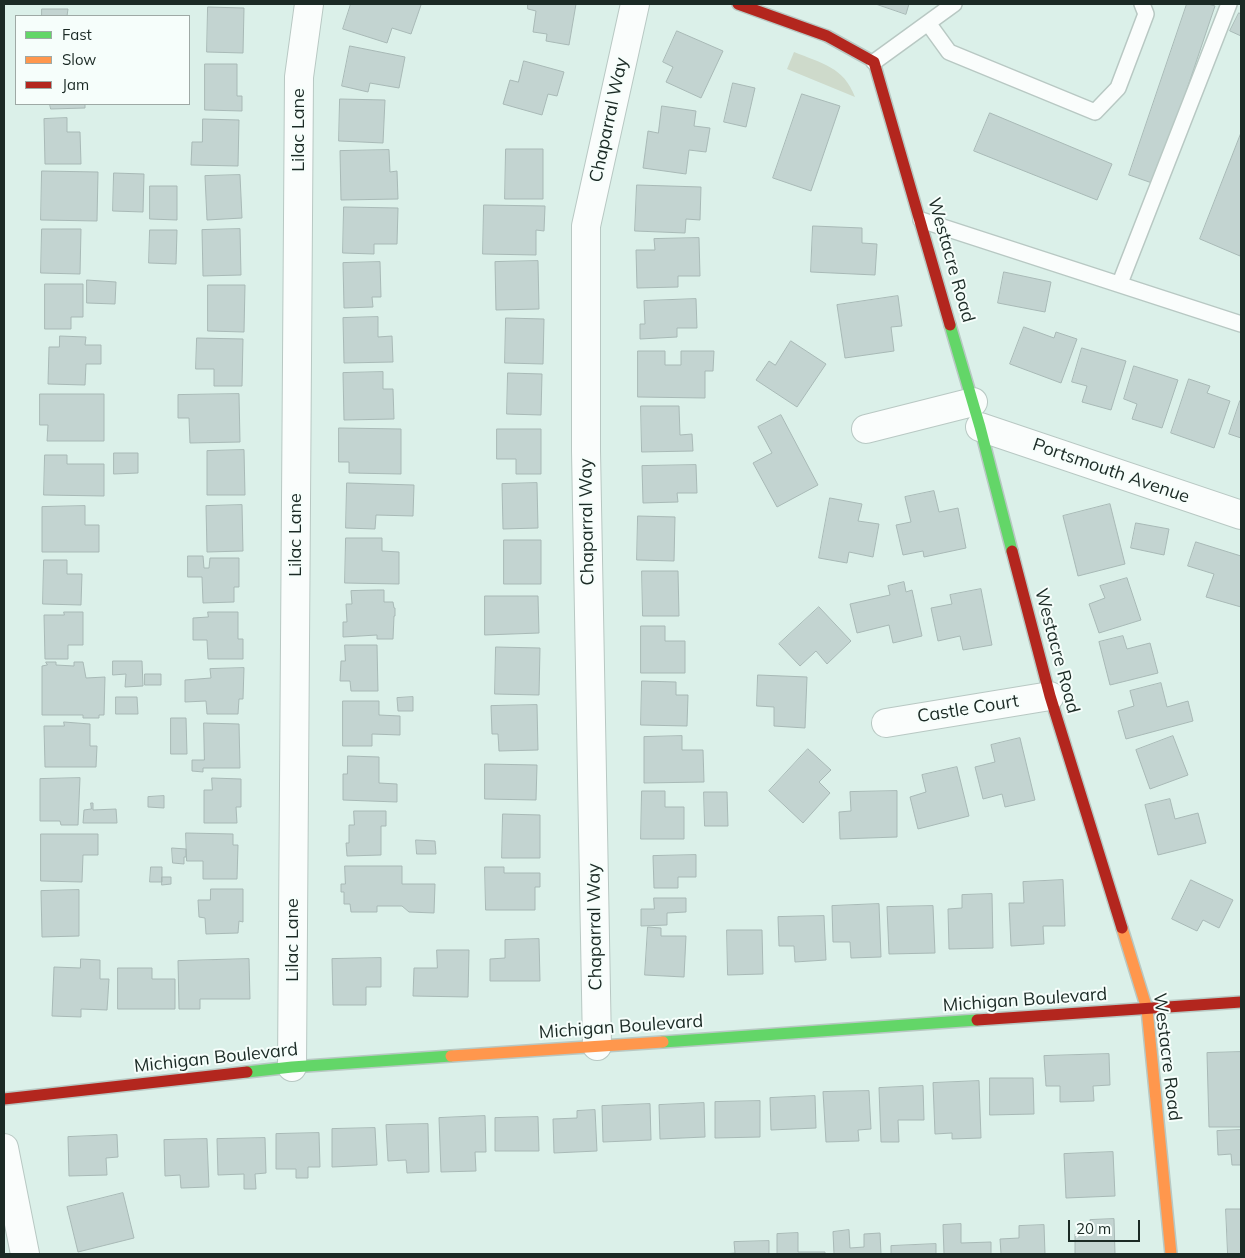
<!DOCTYPE html>
<html>
<head>
<meta charset="utf-8">
<style>
	body { margin:0 }
	#map { position:relative; width:1245px; height:1258px; overflow:hidden; background:#dbf0e9; font-family:Mulish,sans-serif }
	canvas { display:block }
	.frame { position:absolute; inset:0; border:5px solid #1b2a25; pointer-events:none }
	.legend { position:absolute; left:15px; top:15px; width:175px; height:90px; box-sizing:border-box; background:#f6fefb; border:1px solid #9ea9a5; margin:0; padding:6px 9px; list-style:none; font-size:15px; color:#1b2a25 }
	.legend li { display:flex; align-items:center; gap:10px; height:25px }
	.legend b { width:25px; border:1px solid #9ea9a5 }
	.scale { position:absolute; left:1068px; top:1220px; width:72px; height:22px; box-sizing:border-box; border:2px solid #1b2a25; border-top:0; padding-left:6px; font-size:15px; line-height:18px; white-space:nowrap; color:#1b2a25; -webkit-text-stroke:4px #f6fefb; paint-order:stroke }
</style>
</head>
<body>
<div id="map">
<canvas width="1245" height="1258"></canvas>
<div class="frame"></div>
<ul class="legend">
<li><b style="height:6px;background:#63d668"></b>Fast</li>
<li><b style="height:6px;background:#ff974d"></b>Slow</li>
<li><b style="height:6px;background:#b3261e"></b>Jam</li>
</ul>
<div class="scale">20 m</div>
</div>
<script>
const g = document.querySelector('canvas').getContext('2d');
g.lineJoin = 'round';
function paint(path, color) {
  g.fillStyle = color;
  g.fill(path, 'evenodd');
}
function stroke(path, color, width, dash) {
  g.strokeStyle = color;
  g.lineWidth = width;
  g.lineCap = dash ? 'butt' : 'round';
  g.setLineDash(dash || []);
  g.stroke(path);
}
function label(font, color, halo, rows, align = 'center') {
  g.font = font + ' Mulish,sans-serif';
  g.lineWidth = 4;
  g.setLineDash([]);
  g.textBaseline = 'middle';
  g.strokeStyle = halo;
  g.fillStyle = color;
  for (const [text, x, y, turn = 0] of rows) {
    g.save();
    g.translate(x, y);
    g.rotate((+turn || 0) * Math.PI / 180);
    g.textAlign = isNaN(turn) ? turn : align;
    if (halo) g.strokeText(text, 0, 0);
    g.fillText(text, 0, 0);
    g.restore();
  }
}
paint(new Path2D(`
	M794 52C821 63 844 67 855 97L787 69Z`), '#cedacb');
const building = new Path2D(`
	M351 4H418L421 5 411 34 392 28 387 43 343 29Z
	M528 4H576L569 45 546 41 547 34 533 32 536 11 528 9Z
	M876 4H909L906 14Z
	M1187 4H1208L1215 6 1155 184 1129 175Z
	M208 7 244 8 243 53 207 52Z
	M42 9H68L67 16H42Z
	M1239 13 1241 14V36L1230 31Z
	M677 31 723 51 701 98 666 82 673 67 663 62Z
	M350 46 405 57 399 88 370 83 368 92 342 86Z
	M524 61 564 72 557 96 548 94 542 115 503 104 510 80 518 82Z
	M205 64H237V96H242V111L205 110Z
	M733 83 755 88 746 127 724 122Z
	M802 94 840 106 811 191 773 178Z
	M340 99 385 100 383 143 339 141Z
	M50 104H85V108L51 109Z
	M662 106 696 111 694 126 710 128 706 152 689 150 686 174 643 168 648 131 658 133Z
	M990 113 1112 164 1097 200 974 151Z
	M67 118V132H80L81 164H45L44 119Z
	M203 119 239 120 238 166 191 165 192 142H202Z
	M1241 133V252L1240 256 1200 239Z
	M506 149H543V199H505Z
	M389 150 390 172 397 171 398 199 341 200 340 151Z
	M42 171 98 172 97 221 41 220Z
	M114 173 144 174 143 212 113 211Z
	M240 175 242 218 207 220 205 176Z
	M637 185 701 187 700 220 686 219 685 233 635 231Z
	M150 186H177V220L150 219Z
	M484 205 545 206 544 231 536 230V255L483 254Z
	M344 207 398 208 397 244H374V254L343 253Z
	M813 226 862 228V243L877 244 875 275 811 272Z
	M42 229H81L80 274 41 273Z
	M240 229 241 275 203 276 202 230Z
	M150 230H177L176 264 149 263Z
	M699 238 700 276H678V287L637 288 636 250H655L654 239Z
	M538 261 539 309 496 310 495 262Z
	M380 262 381 297H372L373 307 344 308 343 263Z
	M1004 272 1051 282 1045 312 998 303Z
	M87 280 116 282 115 304 87 303Z
	M45 284H83V317H71V329H45Z
	M208 285H245L244 332 208 331Z
	M898 296 902 326 891 327 894 351 845 358 837 305Z
	M696 299 697 328H677V337L640 339V324H645L644 301Z
	M378 317V337L392 336 393 362 344 363 343 318Z
	M506 318 544 319 543 364 505 363Z
	M1024 327 1054 338 1056 332 1077 339 1061 383 1010 364Z
	M60 336 86 337 85 345H101V364H86L85 385 48 384 49 347H59Z
	M197 338 243 339 242 386H214V369H196Z
	M791 341 826 364 797 407 756 380 769 361 775 365Z
	M1082 348 1126 361 1111 410 1082 402 1087 386 1072 382Z
	M638 351H665V365H681V351H714L713 371H705V398L638 397Z
	M1134 366 1178 380 1162 428 1132 419 1137 404 1124 399Z
	M383 372V389H393L394 419 344 420 343 373Z
	M508 373 542 374 541 415 507 414Z
	M1189 379 1210 386 1207 393 1230 401 1214 448 1171 433Z
	M40 394H104V441H47L48 425H40Z
	M239 394 240 442 190 443 189 418H178V395Z
	M1240 401 1241 402V438L1229 434Z
	M641 406H679L680 435 692 434 693 451 642 452Z
	M781 415 818 485 777 507 753 463 772 453 758 427Z
	M339 428 401 429V474L349 473V462H339Z
	M497 429H541V474H516V459H497Z
	M244 450 245 495H207V451Z
	M114 453H138V473L114 474Z
	M45 455H67V464H104V496L44 495Z
	M696 465 697 493H677L678 502 643 503 642 466Z
	M347 483 414 485 413 516 376 515 375 529 346 528Z
	M537 483 538 528 503 529 502 484Z
	M934 491 939 512 958 508 966 548 924 557 923 551 903 555 896 525 911 522 905 497Z
	M830 498 862 504 858 521 879 524 873 557 849 552 847 563 819 558Z
	M1110 504 1125 564 1078 576 1063 516Z
	M242 505 243 551 207 552 206 506Z
	M85 506V525H99V552H42V507Z
	M638 516 675 517 674 561 637 560Z
	M1136 523 1169 529 1164 555 1131 548Z
	M346 538H382V551L399 552V584L345 583Z
	M504 540H541V584H504Z
	M1196 542 1241 556V607L1206 597 1214 574 1188 566Z
	M188 556H203L204 568H209L210 558H239V587H234V602L203 603 202 577H188Z
	M44 560H67V574H82L81 605 43 604Z
	M642 571H678L679 616H643Z
	M1127 578 1141 620 1099 633 1089 604 1105 598 1100 586Z
	M904 582 906 592 912 590 922 636 893 643 889 625 857 633 850 604 890 595 888 586Z
	M981 589 992 645 963 650 960 636 938 641 931 608 952 604 950 595Z
	M377 590H384V602H393L394 608H395V616H394L393 639H377V635L343 637V622H347L346 604H352L351 591Z
	M485 596H538L539 633 485 635Z
	M819 607 851 641 827 664 816 651 800 666 779 644Z
	M64 612H83V645H68V659H45L44 615H64Z
	M208 612H238V639H243V659H208L207 640H193V618L208 617Z
	M641 626H665V641H685V673H641Z
	M1123 636 1127 649 1150 643 1158 673 1110 685 1099 642Z
	M345 645H377L378 691H351L350 681H340L341 661H345Z
	M496 647 540 648 539 695 495 694Z
	M113 661H142L143 686 125 687 126 674 113 675Z
	M46 662H56V665L74 666V662H83L86 678 105 677 104 715H99V718H83V715H42V666L47 665Z
	M244 668 243 699H239L238 714H207L206 701 185 702V680L211 678 210 669Z
	M145 674H161V685H145Z
	M758 675 807 677 805 728 774 726V707L757 706Z
	M642 681 676 682V695H688L687 726 641 725Z
	M1161 683 1167 707 1188 701 1193 721 1126 739 1118 711 1134 706 1130 691Z
	M116 697H137L138 714H116Z
	M413 697V711H398L397 698Z
	M343 701H379V715L400 716V735L372 734V746H343Z
	M537 705 538 750 499 751 498 734H492L491 706Z
	M171 718H186L187 754H171Z
	M64 722 90 724V746H97L96 767H45L44 726H64Z
	M204 723 239 724 240 768H203V772L192 771V760H204Z
	M682 736V750H703L704 782 644 783V737Z
	M1173 736 1188 775 1150 789 1136 750Z
	M1020 738 1035 800 1005 807 1002 794 983 799 975 767 995 762 991 745Z
	M808 749 831 770 819 782 830 793 803 823 769 791Z
	M348 756 379 757V783L397 784V802L343 800V774H347Z
	M485 764 537 765 536 800 485 799Z
	M957 767 969 816 918 829 910 797 926 792 922 775Z
	M80 778 78 825H61L60 821H40V779Z
	M212 778 241 779V807H236L237 823H204V790H212Z
	M642 791H665V807H684V839H641Z
	M897 791V837L840 839 839 812 851 811 850 792Z
	M704 792H727L728 826H705Z
	M164 796V808L148 807V797Z
	M1170 799 1175 819 1198 813 1206 843 1158 855 1145 805Z
	M91 803H93V810L116 809 117 823H83L84 810 91 809Z
	M354 811H386V826H381V855L347 856 346 843H349V825H354Z
	M503 814 540 815V858H502Z
	M186 833 233 834V845H238L237 879H203V861H187Z
	M41 834H98V855H83L82 882 41 881Z
	M416 840 435 841 436 854H417Z
	M172 848 186 849V857H184V864L173 863Z
	M696 855V877H678V888H654L653 856Z
	M345 866H402V884H435L434 913 409 912 402 906H377V912H351L350 904H344V892H341V884H345Z
	M151 867H162V882H150Z
	M485 867H504V873H540V887H535V910H486Z
	M162 877H171V884L162 885Z
	M1063 880 1065 926H1043L1044 944 1011 946 1009 903H1024L1023 882Z
	M1191 880 1233 900 1219 928 1203 920 1197 931 1172 919Z
	M211 889H243V922L239 921 238 933 206 934 205 918 199 917 198 900H210Z
	M79 890V936L42 937 41 891Z
	M992 894 993 948 949 949 948 909 962 908V895Z
	M654 898H686V912L667 913V925L641 926V909H654Z
	M879 904 881 957 851 958 850 942H833L832 906Z
	M933 906 935 953 889 954 887 907Z
	M824 916 826 960 795 962 794 946H779L778 917Z
	M648 927 661 928V936H686L684 977 645 975Z
	M727 930H762L763 974 728 975Z
	M539 939 540 981H490V959L505 958V940Z
	M437 950H469L468 997 413 996 414 968H437Z
	M381 958V987H366V1005H333L332 959Z
	M81 959 100 960V979H109L107 1010 81 1009V1017L52 1016 54 967 80 968Z
	M249 959 250 999H200V1009H179L178 961Z
	M118 968H152V979H175V1009H118Z
	M1241 1052V1127H1209L1207 1053Z
	M1109 1054 1110 1085 1093 1086 1094 1101 1060 1102V1086H1046L1044 1056Z
	M990 1078H1033L1034 1114 990 1115Z
	M979 1081 981 1138 952 1139V1133L935 1134 933 1083Z
	M923 1086 924 1120H898L899 1142H881L879 1088Z
	M869 1091 871 1129 858 1130 859 1141 826 1142 823 1092Z
	M815 1096 816 1128 771 1130 770 1098Z
	M760 1101V1137L715 1138V1102Z
	M704 1103 705 1137 660 1139 659 1105Z
	M650 1104 651 1140 603 1142 602 1106Z
	M595 1110 597 1151 554 1153 553 1119 577 1118V1111Z
	M485 1116 486 1152H475L476 1171 441 1172 439 1118Z
	M538 1117 539 1151H495V1118Z
	M428 1124 429 1172 407 1173 406 1160 388 1161 386 1125Z
	M375 1128 377 1165 332 1167V1129Z
	M1241 1130V1165H1232L1231 1154 1218 1155 1217 1131Z
	M319 1133 320 1167H308V1178H296V1169H276V1134Z
	M117 1135 118 1157 106 1158 107 1175 69 1176 68 1137Z
	M265 1138 266 1173 255 1174 256 1189H244V1174L218 1175 217 1139Z
	M207 1139 209 1187 181 1188 180 1175 165 1176 164 1140Z
	M1113 1152 1115 1196 1066 1198 1064 1154Z
	M123 1193 134 1238 78 1252 67 1207Z
	M1226 1209H1241V1254H1228Z
	M1114 1219 1115 1254H1075V1234H1091L1090 1220Z
	M961 1224V1243L991 1242V1254H944L943 1225Z
	M1044 1225 1045 1254H1001L1000 1239 1019 1238V1226Z
	M849 1230 850 1248 864 1247V1234L880 1233 881 1254H834L833 1232Z
	M798 1233V1252H825V1254H777V1234Z
	M769 1241V1254H723L735 1253 734 1242Z
	M936 1244V1254H891V1246Z`);
paint(building, '#c3d4d1');
stroke(building, '#a8b9b6', 1);
const lane = new Path2D(`
	M928 23 949 52 1095 112 1118 88 1146 14 1142 4
	M874 62 954 4
	M921 220 1241 324
	M1120 283 1229 4`);
const street = new Path2D(`
	M980 427 1241 515
	M866 429 973 402
	M886 723 1050 696
	M597 1046 586 451V226L635 4
	M292 1067 299 77 309 4
	M4 1148 25 1254`);
const fast = new Path2D(`
	M950 325 980 427 1012 551
	M663 1042 977 1020
	M247 1072 292 1067 451 1056`);
const slow = new Path2D(`
	M1122 928 1147 1009 1171 1254
	M451 1056 663 1042`);
const jam = new Path2D(`
	M738 4 827 36 874 62 950 325
	M1012 551 1050 696 1122 928
	M977 1020 1241 1002
	M4 1099 247 1072`);
stroke(lane, '#b8c8c3', 18);
stroke(street, '#b8c8c3', 30);
stroke(fast, '#b8c8c3', 14);
stroke(slow, '#b8c8c3', 14);
stroke(jam, '#b8c8c3', 14);
stroke(lane, '#fafdfc', 15);
stroke(street, '#fafdfc', 28);
stroke(fast, '#63d668', 11);
stroke(slow, '#ff974d', 11);
stroke(jam, '#b3261e', 11);
label('18px', '#1b2a25', '#f6fefb', [
	["Chaparral Way",609,120,-78],
	["Lilac Lane",299,130,-90],
	["Westacre Road",951,260,74],
	["Portsmouth Avenue",1111,471,19],
	["Chaparral Way",587,522,-91],
	["Lilac Lane",296,535,-90],
	["Westacre Road",1057,651,75],
	["Castle Court",968,709,-9],
	["Chaparral Way",595,927,-91],
	["Lilac Lane",293,940,-90],
	["Michigan Boulevard",1025,1000,-4],
	["Michigan Boulevard",621,1027,-4],
	["Westacre Road",1167,1057,83],
	["Michigan Boulevard",216,1058,-6]
]);
</script>
</body>
</html>
